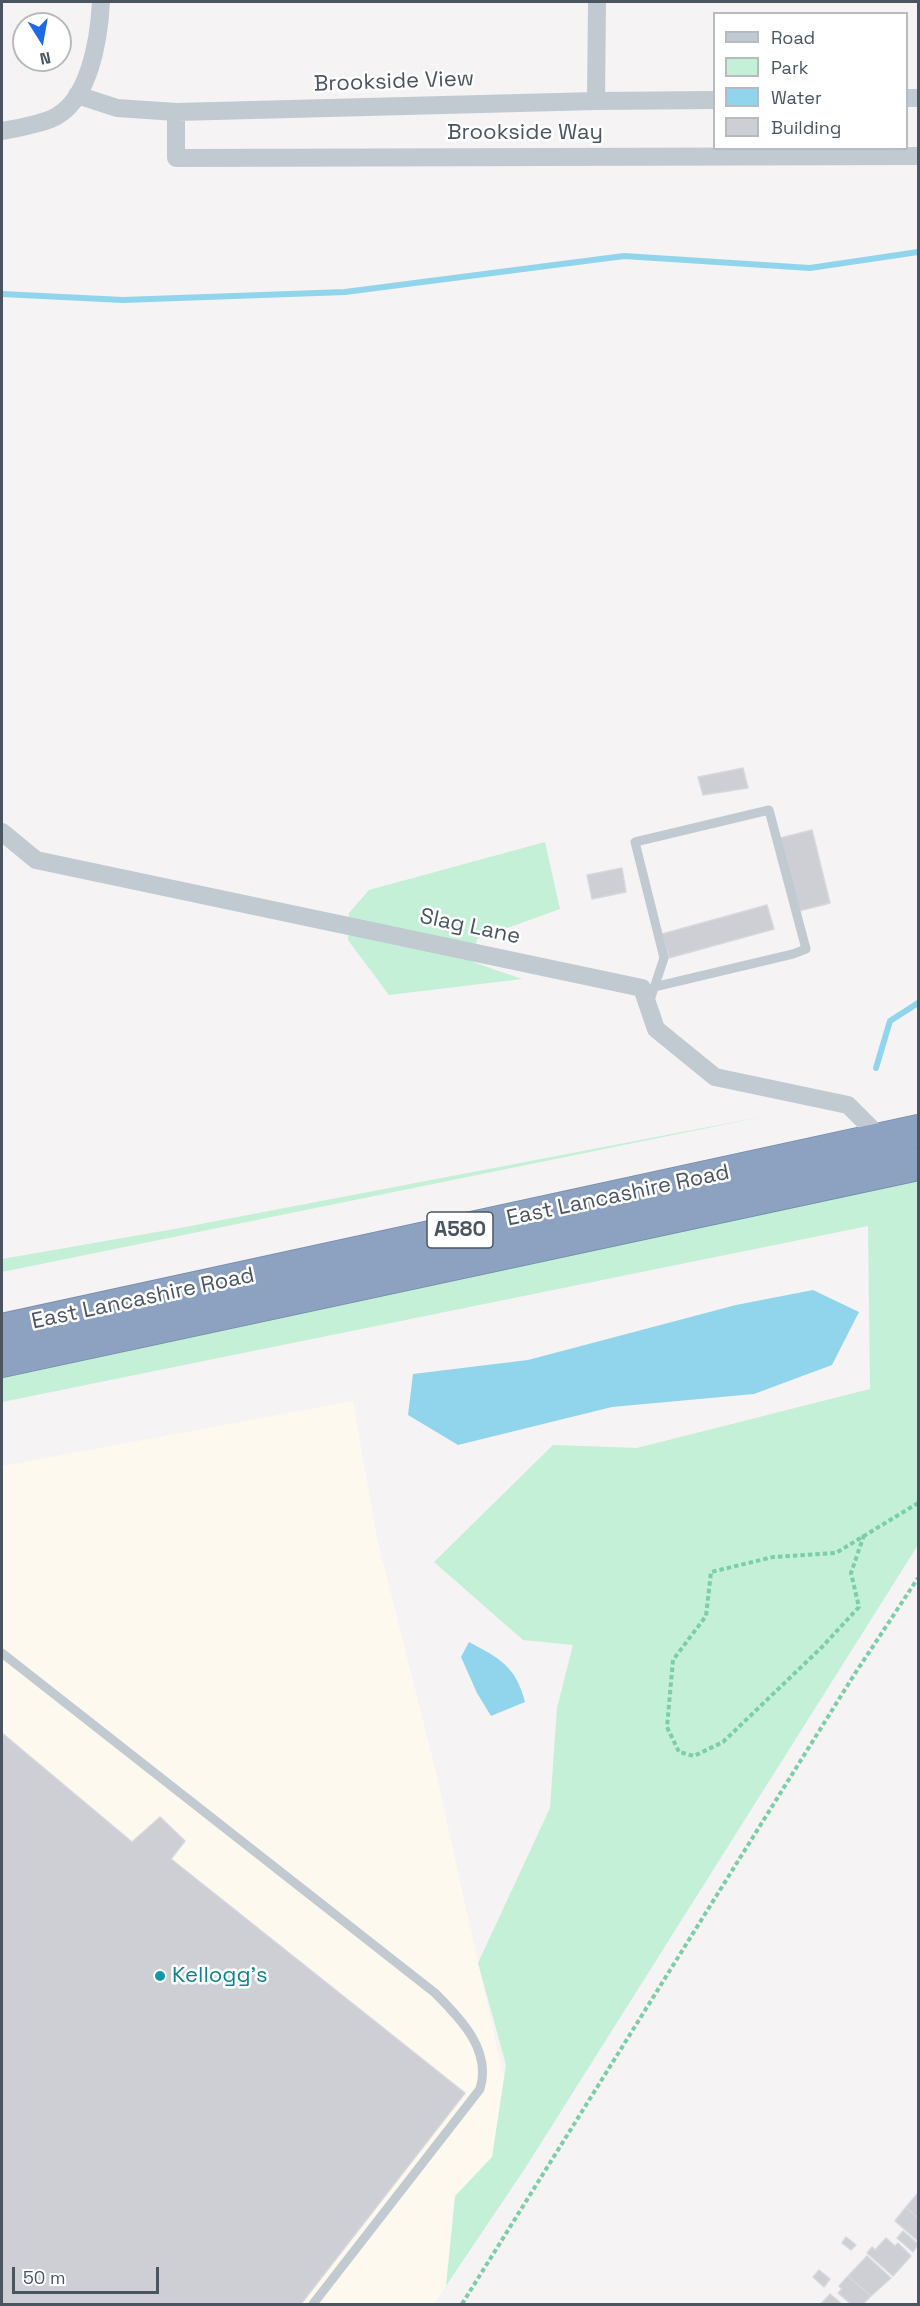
<!DOCTYPE html>
<html>
<head>
<meta charset="utf-8">
<style>
	body { margin:0 }
	#map { position:relative; width:920px; height:2306px; overflow:hidden; background:#f5f3f3; font-family:"Space Grotesk",sans-serif }
	canvas { display:block }
	.frame { position:absolute; inset:0; border:3px solid #4a5560; pointer-events:none }
	.legend { position:absolute; left:713px; top:12px; width:195px; height:138px; box-sizing:border-box; background:#fff; border:2px solid #b7bbbf; margin:0; padding:8px 10px; list-style:none; font-size:18px; color:#4a5560 }
	.legend li { display:flex; align-items:center; gap:12px; height:30px }
	.legend b { width:30px; border:2px solid #b7bbbf }
	.north { position:absolute; left:12px; top:12px; width:60px; height:60px; box-sizing:border-box; background:#fff; border:2px solid #b7bbbf; border-radius:50%; rotate:169deg; font-size:16px; font-weight:700; line-height:24px; text-align:center; color:#4a5560 }
	.north::after { content:''; display:block; margin:auto; width:21px; height:27px; background:#1d6ae4; clip-path:polygon(50% 0,100% 100%,50% 72%,0 100%) }
	.scale { position:absolute; left:12px; top:2267px; width:147px; height:27px; box-sizing:border-box; border:3px solid #4a5560; border-top:0; padding-left:8px; font-size:18px; line-height:21px; white-space:nowrap; color:#4a5560; -webkit-text-stroke:4px #fff; paint-order:stroke }
</style>
</head>
<body>
<div id="map">
<canvas width="920" height="2306"></canvas>
<div class="frame"></div>
<ul class="legend">
<li><b style="height:8px;background:#c1c9d1"></b>Road</li>
<li><b style="height:16px;background:#c3f0d7"></b>Park</li>
<li><b style="height:16px;background:#91d5ec"></b>Water</li>
<li><b style="height:16px;background:#cdcfd5"></b>Building</li>
</ul>
<div class="north">N</div>
<div class="scale">50 m</div>
</div>
<script>
const g = document.querySelector('canvas').getContext('2d');
g.lineJoin = 'round';
function paint(path, color) {
  g.fillStyle = color;
  g.fill(path, 'evenodd');
}
function stroke(path, color, width, dash) {
  g.strokeStyle = color;
  g.lineWidth = width;
  g.lineCap = dash ? 'butt' : 'round';
  g.setLineDash(dash || []);
  g.stroke(path);
}
function label(font, color, halo, rows, align = 'center') {
  g.font = font + ' "Space Grotesk",sans-serif';
  g.lineWidth = 5;
  g.setLineDash([]);
  g.textBaseline = 'middle';
  g.strokeStyle = halo;
  g.fillStyle = color;
  for (const [text, x, y, turn = 0] of rows) {
    g.save();
    g.translate(x, y);
    g.rotate((+turn || 0) * Math.PI / 180);
    g.textAlign = isNaN(turn) ? turn : align;
    if (halo) g.strokeText(text, 0, 0);
    g.fillText(text, 0, 0);
    g.restore();
  }
}
paint(new Path2D(`
	M353 1401 377 1538 435 1768 524 2170 434 2304H2V1466Z`), '#fdf9ef');
paint(new Path2D(`
	M545 842 560 909 477 939 473 962 522 979 389 995 348 940 349 913 369 890Z
	M766 1116 2 1272V1259L180 1228Z
	M918 1180V1545L524 2170 446 2286 455 2196 492 2157 506 2065 478 1963 550 1808 557 1708 573 1645 523 1640 434 1562 553 1445 637 1448 870 1389 868 1226 2 1402V1377Z`), '#c3f0d7');
paint(new Path2D(`
	M813 1290 859 1312 832 1365 754 1394 612 1407 458 1445 408 1415 413 1374 528 1360 736 1305Z
	M469 1642C499 1658 516 1666 525 1702L491 1716 477 1693 461 1657Z`), '#91d5ec');
stroke(new Path2D(`
	M2 294 123 300 345 292 624 256 810 268 918 252
	M876 1068 890 1021 918 1003`), '#91d5ec', 6);
const building = new Path2D(`
	M743 768 748 788 703 795 698 777Z
	M812 830 830 903 799 911 780 838Z
	M622 868 626 892 592 899 587 875Z
	M767 905 774 929 669 958 662 934Z
	M2 1733 132 1842 160 1817 185 1841 171 1859 465 2093 301 2304H2Z
	M918 2193V2218L906 2207Z
	M906 2207 918 2218V2241L895 2221Z
	M903 2231 918 2244 913 2252 897 2238Z
	M846 2237 856 2245 851 2250 842 2243Z
	M886 2238 895 2246 898 2243 911 2256 893 2276 867 2253 872 2247 875 2250Z
	M867 2256 891 2278 871 2296 848 2276Z
	M819 2270 830 2279 824 2287 813 2277Z
	M848 2276 871 2296 863 2304H851L838 2293 842 2289 839 2286Z
	M830 2294 842 2304H821Z`);
paint(building, '#cdcfd5');
stroke(building, '#d7d8de', 1.5);
const highway = new Path2D(`
	M2 1330 918 1131
	M2 1361 918 1164`);
stroke(highway, '#778dac', 34);
stroke(new Path2D(`
	M864 1535 851 1573 859 1607 822 1647 723 1742 694 1756 679 1752 667 1727 673 1660 706 1616 711 1572 773 1557 836 1553 918 1503
	M462 2304 854 1675 918 1578`), '#7bceaa', 4, [4.5, 3]);
stroke(new Path2D(`
	M649 1003 664 958 635 842 769 810 806 949 793 954 654 987
	M2 1653 435 1993C460 2018 492 2050 480 2089L313 2304`), '#c1c9d1', 9);
stroke(new Path2D(`
	M77 95 117 108 176 112 596 101 714 100
	M906 98H918
	M596 101 597 2
	M176 112V158L918 156
	M2 131C18 128 36 125 51 119 90 103 99 38 101 2
	M2 832 36 860 642 988 656 1029 715 1077 848 1105 882 1139`), '#c1c9d1', 18);
stroke(highway, '#8ca2c0', 32);
for (const [x, y, r, color] of [
	[160,1976,6,"#0f9aa8"]
]) {
  const dot = new Path2D();
  dot.arc(x, y, r, 0, 2 * Math.PI);
  g.fillStyle = color;
  g.fill(dot);
  stroke(dot, '#fff', 2);
}
for (const [x, y, w] of [
	[460,1230,66]
]) {
  const box = new Path2D();
  box.roundRect(x - w / 2, y - 18, w, 36, 4.5);
  g.fillStyle = '#fff';
  g.fill(box);
  stroke(box, '#4a5560', 1.5);
}
label('bold 21px', '#4a5560', null, [
	["A580",460,1230]
]);
label('22px', '#4a5560', '#fff', [
	["Brookside View",394,82,-2],
	["Brookside Way",525,133],
	["Slag Lane",470,927,12],
	["East Lancashire Road",618,1196,-12],
	["East Lancashire Road",143,1299,-12]
]);
label('22px', '#0d838f', '#fff', [
	["Kellogg's",172,1976]
], 'left');
</script>
</body>
</html>
